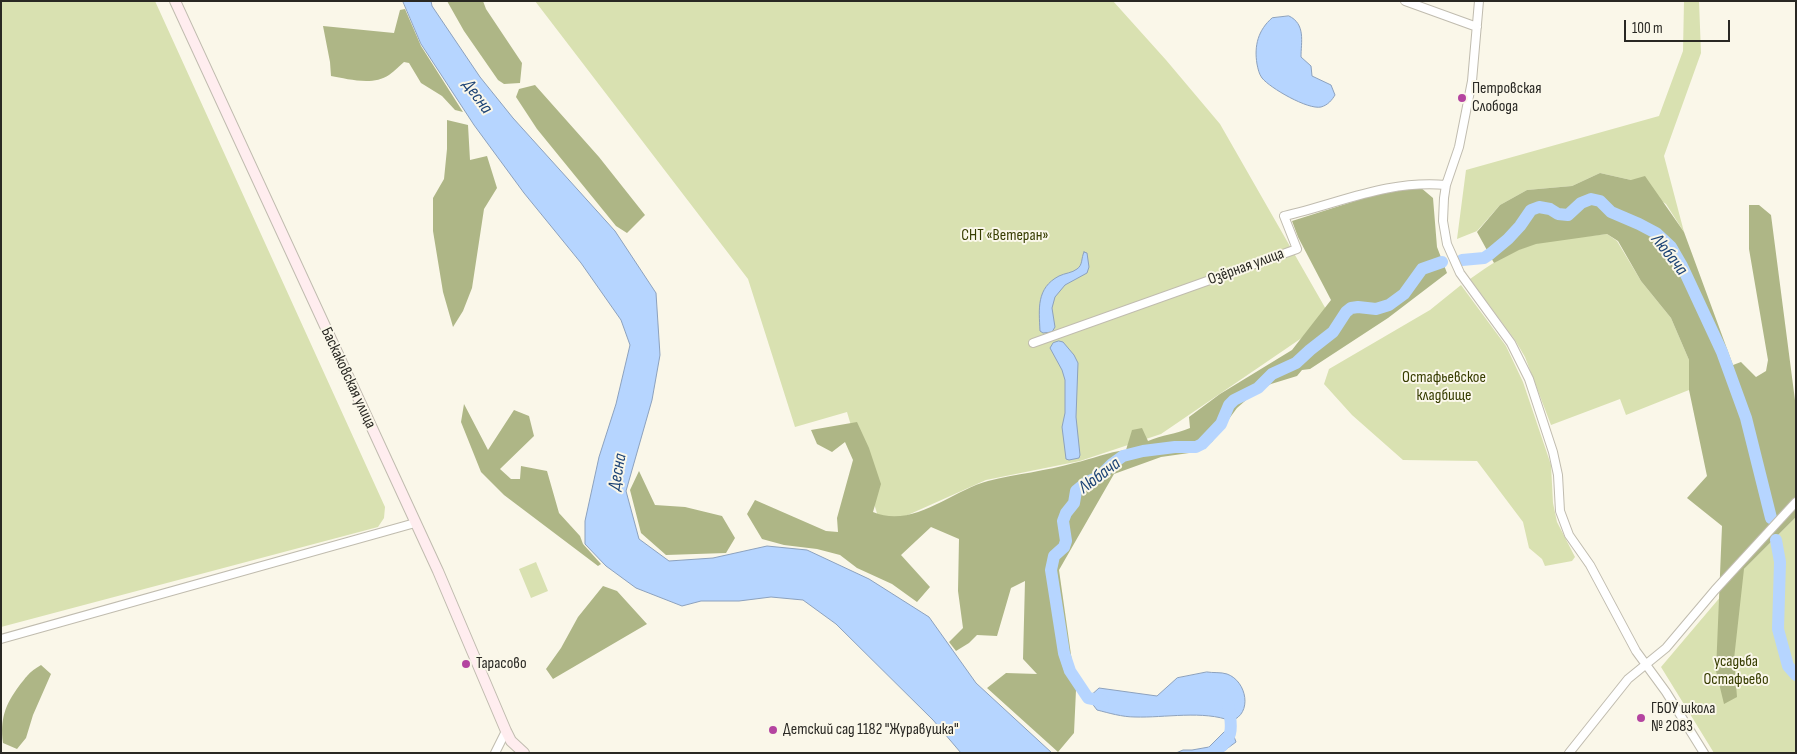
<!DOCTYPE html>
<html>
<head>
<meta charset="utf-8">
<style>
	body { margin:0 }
	#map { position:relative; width:1797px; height:754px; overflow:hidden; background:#faf7e9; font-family:"Sofia Sans Condensed",sans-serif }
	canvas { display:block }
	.frame { position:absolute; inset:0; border:2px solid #292823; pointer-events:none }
	.scale { position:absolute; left:1624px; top:20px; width:106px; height:22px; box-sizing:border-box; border:2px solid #292823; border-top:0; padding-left:6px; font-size:15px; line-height:18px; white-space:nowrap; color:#292823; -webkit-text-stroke:4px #faf7e9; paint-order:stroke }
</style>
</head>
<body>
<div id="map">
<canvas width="1797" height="754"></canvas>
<div class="frame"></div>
<div class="scale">100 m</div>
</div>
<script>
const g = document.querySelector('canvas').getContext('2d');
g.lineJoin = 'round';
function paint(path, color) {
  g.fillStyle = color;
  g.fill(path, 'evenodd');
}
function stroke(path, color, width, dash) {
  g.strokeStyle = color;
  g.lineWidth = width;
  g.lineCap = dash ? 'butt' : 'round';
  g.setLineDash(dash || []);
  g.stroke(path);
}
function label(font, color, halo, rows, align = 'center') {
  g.font = font + ' "Sofia Sans Condensed",sans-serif';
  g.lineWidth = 4;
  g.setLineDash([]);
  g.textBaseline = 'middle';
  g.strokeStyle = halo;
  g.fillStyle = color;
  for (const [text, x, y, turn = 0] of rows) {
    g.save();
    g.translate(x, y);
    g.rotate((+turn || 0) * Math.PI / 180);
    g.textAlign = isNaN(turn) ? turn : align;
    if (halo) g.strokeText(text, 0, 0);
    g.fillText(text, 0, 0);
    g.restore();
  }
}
paint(new Path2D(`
	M1 1H155L385 507 384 518 378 527 1 627Z
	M535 1H1113L1166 60 1220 124 1331 318 1161 434 1080 461 986 480 881 527 847 412 795 427 748 279Z
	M1684 1H1699L1701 53 1664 156 1684 232 1666 204 1631 180 1600 173 1572 186 1527 190 1500 205 1477 231 1457 239 1466 170 1659 116 1683 51Z
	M1607 234 1617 241 1641 281 1671 318 1689 360V390L1626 415 1620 399 1551 425 1525 357 1515 340 1470 279C1490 265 1510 251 1534 244 1556 238 1584 237 1607 234Z
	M1461 285 1506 346 1523 382 1551 465 1553 503 1557 522 1575 557 1572 561 1545 566 1542 559 1529 548 1523 522 1477 461 1403 460 1352 415 1324 384 1329 369 1430 310Z
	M1796 517V753H1714L1661 667 1744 569Z
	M536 562 548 591 531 598 519 569Z`), '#d9e1b1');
paint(new Path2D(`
	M447 1H483L486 9 522 63 520 83 504 84 498 80 464 31Z
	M405 9 421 46 463 112 455 110 442 96 421 83 409 63 404 62C399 66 395 71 389 75 373 86 348 79 331 76L330 62 323 26 394 33 400 10Z
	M535 85 599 157 645 215 627 233 616 226 537 129 516 97 519 89Z
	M447 120 468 125 470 160 487 156 497 188 484 209 472 288 463 311 453 327 443 292 433 231V198L444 179 447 149Z
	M1600 173 1631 180 1645 176 1684 232 1733 365 1741 362 1756 377 1766 371 1768 360 1749 249V205H1759L1771 215 1796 408V517L1744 569 1734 659 1737 697 1724 704 1716 671 1722 526 1687 498 1707 476 1689 390V360L1671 318 1641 281 1618 241 1607 234 1536 244 1519 250 1494 263 1477 232 1500 205 1527 190 1572 186Z
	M1420 187 1433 198 1437 247 1447 273 1388 318 1310 369 1302 370 1297 376 1271 384 1253 394 1237 408 1212 442 1196 452 1161 457 1114 474 1059 570 1076 690 1074 733 1058 752 987 688 1006 673 1037 674 1023 659 1025 581 1011 588 997 636 977 635 969 643 956 651 949 642 963 628 958 591 959 539 931 527 901 555 930 587 917 602 892 584 857 568 840 555 817 549 784 545 762 539 747 514 755 500 826 531 838 532 837 518 853 460 845 442 832 452 817 444 811 430 857 422 869 448 881 484 873 512C913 529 951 491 988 481 1016 474 1046 471 1074 463 1092 459 1108 452 1126 450L1132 430 1142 428 1148 441C1162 435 1176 434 1190 428L1189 417 1220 394 1292 350 1331 300 1298 237 1292 221 1371 196Z
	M464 404 488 450 514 410 529 416 534 436 500 469 511 479H520L521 466 547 471 559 513 580 536 583 544 601 564 598 566 504 495 481 472 461 422Z
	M639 471 655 505 685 507 722 516 735 538 726 553 666 555 641 533 630 490Z
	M603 586 617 591 647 624 553 679 546 669 561 648 578 617Z
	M41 665 51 674 33 715 26 738 17 749 3 743C0 719 5 705 19 686 28 675 28 673 41 665Z`), '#aeb686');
const water = new Path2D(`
	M403 1H431L432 6 480 77 513 118 615 231 656 293 660 355 652 400 626 491 639 539 669 561 713 558 767 546 807 550 869 579 929 617 976 683 1052 753H961L933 720 836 624 803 600 771 597 739 601H701L682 606 636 588 606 566 585 544V521L599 457 616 404 630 345 621 320 581 263 524 193 474 125 421 44Z
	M1289 16C1306 24 1301 42 1301 57L1311 66 1312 76 1331 85 1335 95C1332 100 1328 105 1321 107 1308 110 1270 88 1262 78 1259 74 1258 69 1257 64 1254 46 1258 30 1272 18Z
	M1084 252 1087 253 1089 267 1087 273 1065 285 1055 297 1052 308 1055 327 1052 332 1043 333 1040 331C1039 309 1036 288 1059 276 1065 273 1072 273 1077 269 1083 265 1081 258 1084 252Z
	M1059 341 1063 342 1074 355 1078 363 1076 417 1080 455 1079 458 1069 460 1066 459 1062 427 1065 413V380L1062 370 1050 348 1053 343Z
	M1207 672C1213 673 1221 672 1227 674 1247 681 1253 714 1231 721 1204 710 1164 718 1135 717 1122 717 1109 713 1097 710L1088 698 1099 688 1157 696 1177 678Z
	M1232 731 1236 742 1221 753H1176L1183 750H1192L1209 747 1224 732Z`);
paint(water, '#b6d5ff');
stroke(water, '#8ca1bd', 1);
stroke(new Path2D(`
	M1462 260 1484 258 1490 254 1508 239 1520 226 1531 210 1539 207 1550 209 1558 214 1568 215 1581 203 1591 199 1600 201 1611 212 1639 224 1656 233 1671 247 1682 266 1722 352 1746 418 1771 518
	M1776 540 1780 562 1778 629 1788 666 1796 675
	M1103 701 1088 698 1070 671 1064 653 1051 570 1054 556 1064 547 1066 541 1063 521 1066 513 1074 503 1076 491 1087 482 1099 477 1112 464 1123 456 1143 451 1175 447H1196L1202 444 1221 424 1229 405 1234 400 1258 388 1272 374 1296 363 1310 350 1333 332 1346 312 1351 308 1358 307 1376 309 1389 305 1404 294 1422 269 1442 262
	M1211 753C1234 742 1233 728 1228 705`), '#b6d5ff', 12);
const street = new Path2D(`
	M1405 1 1477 27
	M1479 1 1472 81 1459 147 1446 185 1444 198 1443 221 1447 244 1460 273 1511 343 1529 379 1553 452 1558 475 1560 511 1569 535 1590 565 1636 651 1666 692 1704 753
	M1033 343 1297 249 1284 216C1341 203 1386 180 1446 185
	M1 639 415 523
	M495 753 506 731
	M1569 753 1628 679 1666 648 1715 590 1796 502`);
const secondary = new Path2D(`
	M175 1 438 571 506 731 511 741 524 753`);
stroke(street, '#c0bcaf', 10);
stroke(secondary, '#c0bcaf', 12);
stroke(street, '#fff', 8);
stroke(secondary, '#ffedef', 10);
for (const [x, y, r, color] of [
	[1462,98,5,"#b444a0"],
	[466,664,5,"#b444a0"],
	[1641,718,5,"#b444a0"],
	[773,730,5,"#b444a0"]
]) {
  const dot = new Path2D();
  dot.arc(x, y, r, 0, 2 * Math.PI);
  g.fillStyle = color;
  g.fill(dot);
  stroke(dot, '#faf7e9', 2);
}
label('16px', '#292823', '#faf7e9', [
	["Петровская",1472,89],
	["Слобода",1472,107],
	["Тарасово",476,664],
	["ГБОУ школа",1651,709],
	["№ 2083",1651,727],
	["Детский сад 1182 \"Журавушка\"",783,730]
], 'left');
label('16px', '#373d01', '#faf7e9', [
	["СНТ «Ветеран»",1005,236],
	["Остафьевское",1444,378],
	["кладбище",1444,396],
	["усадьба",1736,662],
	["Остафьево",1736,680]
]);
label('16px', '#292823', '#faf7e9', [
	["Озёрная улица",1246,267,-20],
	["Баскаковская улица",348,378,65]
]);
label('italic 18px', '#1c4375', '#faf7e9', [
	["Десна",477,97,54],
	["Любача",1669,255,52],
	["Десна",618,472,-80],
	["Любача",1100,476,-37]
]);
</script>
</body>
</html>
